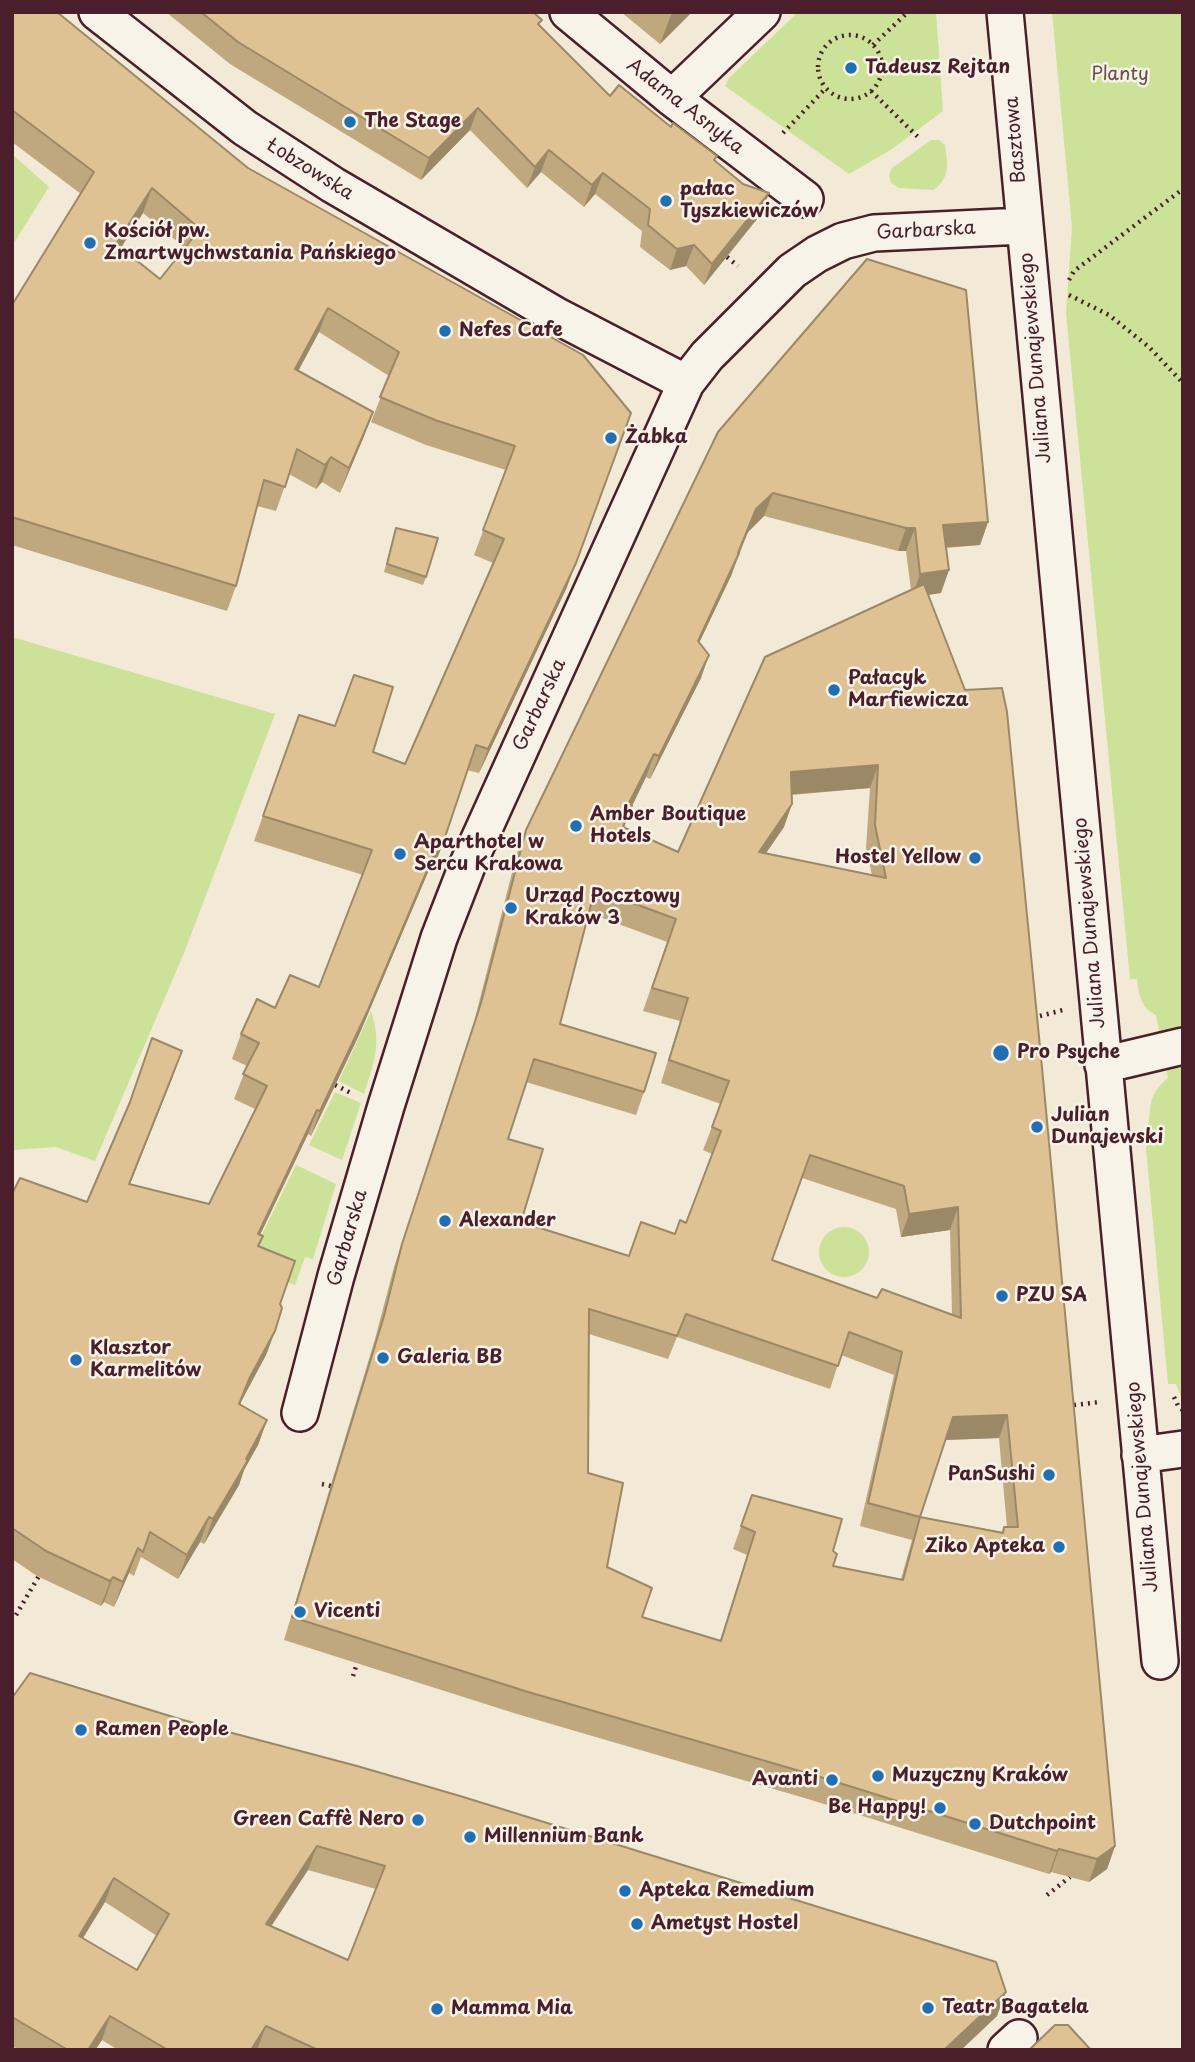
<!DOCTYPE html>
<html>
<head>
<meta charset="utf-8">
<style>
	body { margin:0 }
	#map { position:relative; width:1195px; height:2062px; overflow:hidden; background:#f2e9d7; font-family:"Playpen Sans",sans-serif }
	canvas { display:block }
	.frame { position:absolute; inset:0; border:14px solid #4a1f2b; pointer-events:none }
</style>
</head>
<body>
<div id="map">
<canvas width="1195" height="2062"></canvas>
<div class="frame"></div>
</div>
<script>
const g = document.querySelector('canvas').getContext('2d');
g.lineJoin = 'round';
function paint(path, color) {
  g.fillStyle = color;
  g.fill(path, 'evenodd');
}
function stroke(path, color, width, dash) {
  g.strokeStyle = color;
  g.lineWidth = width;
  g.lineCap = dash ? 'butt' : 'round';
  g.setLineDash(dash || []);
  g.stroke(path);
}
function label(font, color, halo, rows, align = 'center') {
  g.font = font + ' "Playpen Sans",sans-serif';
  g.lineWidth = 5;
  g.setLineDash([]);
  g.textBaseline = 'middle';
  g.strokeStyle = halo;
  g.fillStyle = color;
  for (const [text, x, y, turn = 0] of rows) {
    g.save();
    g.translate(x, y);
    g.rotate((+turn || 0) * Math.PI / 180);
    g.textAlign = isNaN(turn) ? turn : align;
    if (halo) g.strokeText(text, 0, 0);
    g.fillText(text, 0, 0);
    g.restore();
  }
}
paint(new Path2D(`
	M798 12H936L943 111 892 149 849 174 725 86 729 78Z
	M1052 12H1183V1402L1176 1384H1168L1145 1137C1155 1110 1142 1100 1168 1078L1156 1015C1141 1008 1139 995 1137 979H1130L1066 313 1072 227Z
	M931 140H939L945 145C948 165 950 177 934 190L899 188 891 183 889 175 892 168Z
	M12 154 49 187 12 246Z
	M12 637 275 714 184 953 95 1161 56 1147 12 1150Z
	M371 1011C382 1045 374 1062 364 1094L339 1081Z
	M335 1092 361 1103 342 1160 309 1145Z
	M296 1165 336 1184 313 1259 305 1257 295 1285 253 1270 251 1257Z
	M819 1252a25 25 0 1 1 50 0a25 25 0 1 1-50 0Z`), '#cbe298');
const street = new Path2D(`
	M97 12 245 128 333 185 557 316 686 383
	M568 12 672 98 805 199
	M1005 12 1160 1661
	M672 98 762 12
	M1103 1065 1183 1046
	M300 1413 336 1276 386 1106 439 938 467 866 686 383 707 356 792 271 817 254 843 241 874 233 1023 226
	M1140 1455 1183 1449
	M1006 2050 1019 2038`);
stroke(street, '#4a1f2b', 40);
stroke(new Path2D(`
	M818 67a32 32 0 1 1 64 0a32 32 0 1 1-64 0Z
	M873 45 908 12
	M871 91 919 138
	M783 133 826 88
	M727 257 738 266
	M1069 280 1074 271 1183 189
	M1069 295 1109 315 1149 347 1183 383
	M1040 1016 1063 1010
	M335 1085 351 1093
	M1174 1397 1179 1408 1183 1410
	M1074 1405 1100 1402
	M322 1484 331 1486
	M16 1615 40 1574
	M353 1676 357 1663
	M1047 1895 1070 1877`), '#4a1f2b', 4.5, [2, 5]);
stroke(street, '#f7f3e8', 35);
paint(new Path2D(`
	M12 12 248 168 583 355 567 587 479 773 467 770 435 865H431L359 1035 311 1136 308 1134 260 1235 259 1247 280 1304 275 1331 266 1355 239 1405 267 1420 258 1445 244 1470 239 1485 204 1544 200 1542 178 1579 141 1557 134 1576 129 1573 114 1607 104 1602 101 1606 37 1576 12 1559V1194L87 1202 127 1109 152 1038 173 1076 130 1184 209 1204 255 1109 234 1099 247 1066 232 1059 241 1034 275 1008 319 987 363 875 254 841 299 715 373 752 405 764 493 563 474 555 506 470 426 445 371 422 389 376 319 332 298 371 373 412 364 436 340 493 322 482 316 489 289 474 276 511 257 506 236 586 227 611 12 545V305L81 194 12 142ZM143 213 185 248 160 279 121 248Z
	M166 12H533L540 26 610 96 671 127 743 184 769 193 761 214 704 285 686 266 670 270 640 247 642 231 595 194 584 207 541 172 527 188 470 130 421 180 230 64Z
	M621 12H692L660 44Z
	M718 432 988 522 980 545 946 548 941 593 928 595 1115 1846 1107 1869 1089 1882 1051 1872 1049 1874 808 1799 517 1714 284 1640 375 1339 394 1267 473 1026 517 853 526 830ZM764 516 898 551H906L911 590 678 852 624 827 632 806 646 777 650 779 701 678 699 643 731 576 748 532ZM870 788 866 848 872 875 765 854 784 827 792 795ZM589 913 667 942 643 1011 680 1021 661 1083 721 1104 703 1150 712 1154 686 1223 675 1234 629 1256 521 1222 508 1139 526 1082 636 1115 644 1092 560 1024ZM802 1178 896 1209 901 1237 950 1230 952 1315 877 1298 772 1260ZM589 1334 668 1359 677 1337 830 1389 841 1355 894 1375 860 1526 912 1540 901 1579 833 1566V1551L752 1495 733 1549 747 1555 720 1640 642 1617 607 1567 588 1473ZM999 1438 1007 1527H1004L1003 1532 920 1517 945 1440Z
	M396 528 426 577 423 585 384 572Z
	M12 1698 997 2016 961 2050H118L102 2040 95 2050H19L12 2046ZM308 1870 376 1889 348 1960 271 1926ZM105 1902 157 1936 137 1970 83 1938Z`), '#bfa77e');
paint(new Path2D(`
	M673 12H692L660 44 671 15Z
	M478 108 470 130 421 180 429 158Z
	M549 150 541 172 527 188 535 167Z
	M603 173 595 194 584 207 592 185Z
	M152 188 143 213 107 269 116 244Z
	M769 193 761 214 704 285 712 264Z
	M694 245 686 266 670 270 677 249Z
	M328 308 319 332 286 394 295 369Z
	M373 412 364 436 340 493 349 468Z
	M631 413 567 587 479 773 488 749Z
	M331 457 322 482 316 489 325 465Z
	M773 493 764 516 748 532 734 563 739 553 731 576 689 664 698 641 756 509Z
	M988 522 980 545 935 548 943 525Z
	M906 528H915L906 551H898Z
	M949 570 941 593 912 597 920 574Z
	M709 655 701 678 650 779 659 756Z
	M654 754 646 777 632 806 614 850 629 803Z
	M878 765 870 788 782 795 791 772Z
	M792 804 784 827 751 875 759 852Z
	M440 840H444L435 865H431L359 1035 311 1136 320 1111Z
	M182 1051 173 1076 120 1209 129 1184Z
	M317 1110 308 1134 249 1258 258 1234Z
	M958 1207 950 1230 901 1237 909 1214Z
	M275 1331 266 1355 241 1402 230 1429 250 1377Z
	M1007 1415 999 1438 944 1440 953 1417Z
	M267 1420 258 1445 244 1470 239 1485 204 1544 213 1519Z
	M209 1517 200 1542 178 1579 187 1555Z
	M138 1548 129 1573 114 1607 123 1582Z
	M113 1577 104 1602 101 1606 110 1581Z
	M317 1846 308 1870 257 1948 266 1924Z
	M1115 1846 1107 1869 1089 1882 1097 1859Z
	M1059 1849 1051 1872 1049 1874 1057 1851Z
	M114 1878 105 1902 70 1959 79 1936Z
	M1006 1992 997 2016 961 2050H944Z
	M110 2016 102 2040 95 2050H88Z
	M266 2026 257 2050H251Z`), '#9b8867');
const building = new Path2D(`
	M12 12H57L248 168 583 355 631 413 576 563 488 749 476 745 444 840H440L368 1010 320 1111 317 1110 258 1234 263 1236 258 1246 295 1261 280 1304 282 1308 275 1331 250 1377 239 1404 267 1420 246 1459 248 1460 213 1519 209 1517 187 1555 150 1532 143 1552 138 1548 123 1582 113 1577 110 1581 46 1551 12 1528V1194L20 1178 87 1202 130 1102 152 1038 182 1051 129 1184 209 1204 267 1086 243 1074 259 1043 241 1034 257 999 275 1008 290 975 319 987 372 850 263 816 299 715 335 726 354 675 393 687 373 752 405 764 504 539 483 530 515 446 435 420 380 397 399 352 328 308 295 369 373 412 349 468 331 457 325 465 297 449 285 487 264 480 236 586 12 517V305L94 172 12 110ZM152 188 200 229 160 279 116 244Z
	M201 12H533L542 20 538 24 610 96 619 85 671 127 673 123 717 156 714 160 743 184 769 193 712 264 694 245 677 249 648 225 650 209 603 173 592 185 549 150 535 167 478 108 429 158 238 42Z
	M867 259 966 290 988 522 943 525 949 570 920 574 915 528H906L773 493 756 509 738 553H739L698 641 709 655 659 756 654 754 629 803 632 805 623 827 678 852 765 657 924 584 965 690 1002 688 1007 712 1041 1057 1115 1846 1097 1859 1059 1849 1057 1851 817 1776 525 1691 292 1617 384 1316 402 1244 481 1003 526 830 718 432ZM878 765 875 825 886 878 759 852 792 804 791 772ZM595 889 676 919 652 988 688 998 669 1060 729 1081 712 1127 721 1131 686 1223 680 1220 675 1234 641 1222 629 1256 521 1222 543 1149 508 1139 534 1059 644 1092 656 1053 560 1024ZM810 1155 904 1186 909 1214 958 1207 961 1318 882 1289 877 1298 772 1260ZM589 1309 677 1336 686 1314 838 1366 849 1332 902 1352 868 1503 920 1517 903 1580 833 1566 837 1554 833 1551 842 1519 752 1495 741 1526 755 1532 721 1641 642 1617 652 1588 607 1567 623 1483 588 1473ZM1007 1415 1018 1527H1004L1003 1533 920 1517 953 1417Z
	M396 528 438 538 426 577 387 564Z
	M30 1673 183 1720 357 1766 460 1796 996 1962 1006 1992 944 2050H318L266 2026 251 2050H168L110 2016 88 2050H68L12 2017V1698ZM317 1846 385 1866 348 1960 266 1924ZM114 1878 169 1914 137 1970 79 1936Z
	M1055 2025H1068L1091 2050H1029Z`);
paint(building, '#dec293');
stroke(building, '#9b8867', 2);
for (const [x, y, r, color] of [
	[851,68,7,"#1f6fb2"],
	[350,122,7,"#1f6fb2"],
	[666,201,7,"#1f6fb2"],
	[90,243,7,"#1f6fb2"],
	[445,331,7,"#1f6fb2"],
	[611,438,7,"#1f6fb2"],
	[834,690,7,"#1f6fb2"],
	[576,826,7,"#1f6fb2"],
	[400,854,7,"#1f6fb2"],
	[975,858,7,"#1f6fb2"],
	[511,908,7,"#1f6fb2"],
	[1001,1053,9,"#1f6fb2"],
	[1037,1127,7,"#1f6fb2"],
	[445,1221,7,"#1f6fb2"],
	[1002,1296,7,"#1f6fb2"],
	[383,1358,7,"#1f6fb2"],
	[76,1360,7,"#1f6fb2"],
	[1049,1475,7,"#1f6fb2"],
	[1059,1547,7,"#1f6fb2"],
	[300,1612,7,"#1f6fb2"],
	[81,1730,7,"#1f6fb2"],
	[878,1776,7,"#1f6fb2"],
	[832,1780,7,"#1f6fb2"],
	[940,1808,7,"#1f6fb2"],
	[418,1820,7,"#1f6fb2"],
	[975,1824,7,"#1f6fb2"],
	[470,1837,7,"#1f6fb2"],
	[625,1891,7,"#1f6fb2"],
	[637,1924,7,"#1f6fb2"],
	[928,2008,7,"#1f6fb2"],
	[437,2009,7,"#1f6fb2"]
]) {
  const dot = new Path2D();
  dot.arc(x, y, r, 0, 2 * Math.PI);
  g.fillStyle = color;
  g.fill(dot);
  stroke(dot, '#f7f3e8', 2.5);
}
label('bold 19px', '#4a1f2b', '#f7f3e8', [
	["Tadeusz Rejtan",865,68],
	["The Stage",364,122],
	["pałac",680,190],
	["Tyszkiewiczów",680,212],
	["Kościół pw.",104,232],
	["Zmartwychwstania Pańskiego",104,254],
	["Nefes Cafe",459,331],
	["Żabka",625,438],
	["Pałacyk",848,679],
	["Marfiewicza",848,701],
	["Amber Boutique",590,815],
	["Hotels",590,837],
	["Aparthotel w",414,843],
	["Sercu Krakowa",414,865],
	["Hostel Yellow",961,858,"right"],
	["Urząd Pocztowy",525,897],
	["Kraków 3",525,919],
	["Pro Psyche",1017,1053],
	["Julian",1051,1116],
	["Dunajewski",1051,1138],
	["Alexander",459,1221],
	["PZU SA",1016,1296],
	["Klasztor",90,1349],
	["Karmelitów",90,1371],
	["Galeria BB",397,1358],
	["PanSushi",1035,1475,"right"],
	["Ziko Apteka",1045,1547,"right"],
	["Vicenti",314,1612],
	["Ramen People",95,1730],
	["Muzyczny Kraków",892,1776],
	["Avanti",818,1780,"right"],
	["Be Happy!",926,1808,"right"],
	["Green Caffè Nero",404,1820,"right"],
	["Dutchpoint",989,1824],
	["Millennium Bank",484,1837],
	["Apteka Remedium",639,1891],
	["Ametyst Hostel",651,1924],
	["Teatr Bagatela",942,2008],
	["Mamma Mia",451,2009]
], 'left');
label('19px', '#6a5046', '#f7f3e8', [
	["Planty",1120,75]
]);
label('19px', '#4a1f2b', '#f7f3e8', [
	["Adama Asnyka",685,107,38],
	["Basztowa",1016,140,-95],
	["Łobzowska",310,170,32],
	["Garbarska",926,231,-3],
	["Juliana Dunajewskiego",1036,358,-95],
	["Garbarska",540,705,-65],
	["Juliana Dunajewskiego",1090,923,-95],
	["Garbarska",348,1238,-74],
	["Juliana Dunajewskiego",1143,1487,-95]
]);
</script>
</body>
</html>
